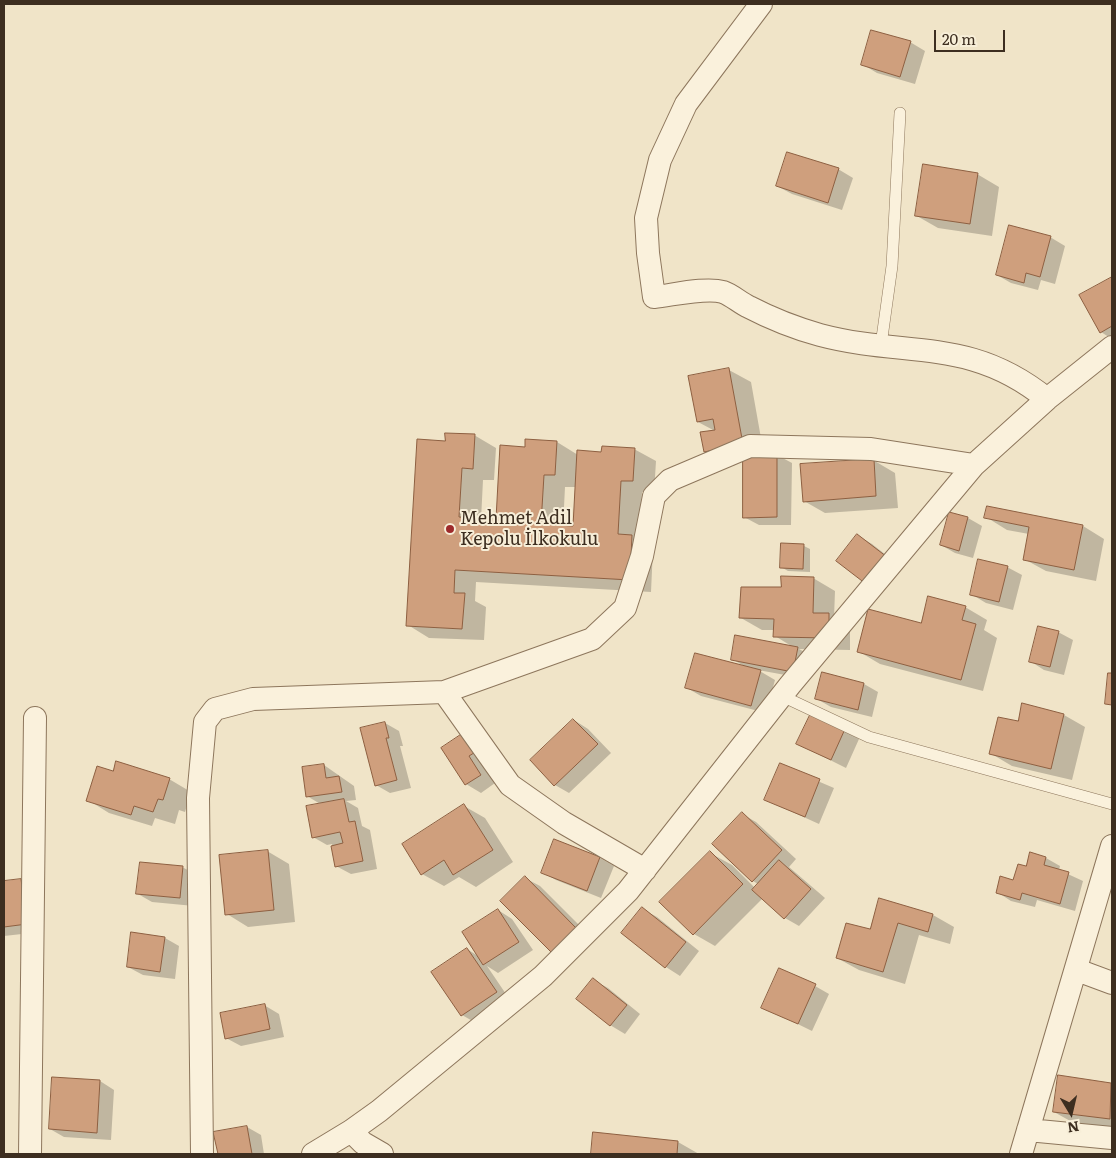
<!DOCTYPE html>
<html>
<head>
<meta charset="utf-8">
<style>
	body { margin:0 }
	#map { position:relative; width:1116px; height:1158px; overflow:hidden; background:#f0e4c8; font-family:Literata,serif }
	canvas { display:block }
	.frame { position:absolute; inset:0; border:5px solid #3d2e20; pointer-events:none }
	.north { position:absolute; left:1046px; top:1088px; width:50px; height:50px; -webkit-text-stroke:4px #f7eed8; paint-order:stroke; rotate:171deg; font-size:14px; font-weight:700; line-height:20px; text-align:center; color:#3d2e20 }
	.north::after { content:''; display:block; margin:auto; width:18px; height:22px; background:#3d2e20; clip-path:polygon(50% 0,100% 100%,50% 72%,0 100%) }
	.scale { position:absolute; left:934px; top:30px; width:71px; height:22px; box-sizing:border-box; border:2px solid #3d2e20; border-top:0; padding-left:6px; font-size:15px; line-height:18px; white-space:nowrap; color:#3d2e20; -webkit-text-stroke:4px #f7eed8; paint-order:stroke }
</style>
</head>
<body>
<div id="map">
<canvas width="1116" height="1158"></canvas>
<div class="frame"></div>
<div class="north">N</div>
<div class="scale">20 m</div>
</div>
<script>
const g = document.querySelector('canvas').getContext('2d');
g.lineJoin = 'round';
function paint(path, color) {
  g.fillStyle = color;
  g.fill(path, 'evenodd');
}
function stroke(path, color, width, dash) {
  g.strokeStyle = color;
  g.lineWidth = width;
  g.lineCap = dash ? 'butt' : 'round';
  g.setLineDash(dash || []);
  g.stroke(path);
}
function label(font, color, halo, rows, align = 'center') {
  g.font = font + ' Literata,serif';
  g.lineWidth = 4;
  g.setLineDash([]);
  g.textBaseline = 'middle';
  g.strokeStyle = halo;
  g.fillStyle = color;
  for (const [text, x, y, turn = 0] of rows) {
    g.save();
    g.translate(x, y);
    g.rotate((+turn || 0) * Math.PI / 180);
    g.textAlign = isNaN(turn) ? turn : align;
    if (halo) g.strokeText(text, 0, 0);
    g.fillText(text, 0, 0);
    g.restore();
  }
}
paint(new Path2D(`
	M910 42 925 51 915 84 877 73 862 64Z
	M838 169 853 178 842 210 792 194 777 186Z
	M977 174 999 187 992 236 938 228 917 216Z
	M1050 237 1065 246 1055 284 1041 280 1038 290 1011 283 997 275Z
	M1112 278V339L1101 332 1081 296Z
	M729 370 751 382 764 455H777L792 463 791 525H759L744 517V460L727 463 705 451 715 431 698 422Z
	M474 435 496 448 494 480H483L481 520 497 521 526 448 557 442 578 455 634 449 656 461 654 493 642 492 640 541 653 548 651 592 476 582 475 601 486 607 484 640 429 638 408 625 446 442ZM565 487H576L574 527H563Z
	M873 460 895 473 898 508 825 513 804 501Z
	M988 508 1083 526 1104 539 1096 581 1046 571 1024 559 1029 534 1007 530 986 517Z
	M968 518 982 526 973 558 955 553 941 545Z
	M857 535 872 544 900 566 838 561Z
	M804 546 810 549V572L788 571 781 567Z
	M1007 567 1022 575 1013 610 986 603 971 594Z
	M813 578 835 591 834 618 850 627V650L799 649 812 656 807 679 758 670 775 680 766 713 701 696 687 688 744 666 732 659 793 647 775 636V630H762L741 618 782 589Z
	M965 607 987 620 984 630 997 638 983 691 880 664 858 651Z
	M1058 632 1073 640 1064 675 1044 670 1030 661Z
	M823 674 864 684 878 692 872 717 831 707 817 699Z
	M1064 715 1085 727 1072 780 1012 766 990 753Z
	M574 720 588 729 611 753 569 793 555 785Z
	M385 723 399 731 403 746H400L411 788 390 793 376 785Z
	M845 731 859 739 846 768 798 744Z
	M465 733 495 783 481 793 466 784 443 748Z
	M324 765 354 786 356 800 346 801 358 808 362 826 370 830 377 869 351 874 336 866 332 844 327 845 313 837 322 805 307 796 304 768Z
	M780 765 834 788 819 824 766 800Z
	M114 773 169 779 191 792 185 812 179 810 175 824 155 818 152 826 109 813 88 800Z
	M464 806 485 818 513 862 476 887 459 877 444 886 422 874Z
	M742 814 756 822 796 859 789 867 825 898 799 926 785 918 763 898 715 946 694 934 710 853 732 865 755 888 758 884 753 881Z
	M555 840 600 858 614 866 601 898 556 880 542 872Z
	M267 851 289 864 295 922 248 927 227 914Z
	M1046 858 1060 866 1059 870 1083 881 1075 911 1037 900 1035 907 1011 901 997 892 1014 882 1027 867Z
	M182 867 197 875 194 906 152 902 138 894Z
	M525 878 540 886 591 937 502 901Z
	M21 880 35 888 40 932 4 936V882Z
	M880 900 933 915 954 927 950 944 919 935 905 984 859 970 837 958 871 931Z
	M642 909 657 917 699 951 680 976 666 967 623 933Z
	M498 910 512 919 533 950 498 973 487 966 510 1000 476 1023 462 1015 467 949 478 956Z
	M165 938 179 946 175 979 143 975 128 967Z
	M593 980 608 988 640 1014 625 1034 610 1025Z
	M815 986 829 994 812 1031 763 1007Z
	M264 1005 279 1014 284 1037 241 1046 226 1038Z
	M1059 1076 1112 1085V1132L1083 1128 1054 1112Z
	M53 1078 100 1081 114 1090 111 1140 64 1137 50 1129Z
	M247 1127 261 1135 264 1154H219L215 1133Z
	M594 1133 678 1142 699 1154H592Z`), '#0003');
const building = new Path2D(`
	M871 30 911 41 900 77 861 65Z
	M787 152 839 168 828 203 776 186Z
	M923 164 978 173 970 224 915 216Z
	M1009 225 1051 236 1040 277 1026 273 1024 283 996 275Z
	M1112 277V326L1100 333 1079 295Z
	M729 368 743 444 704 452 700 432 715 430 713 419 697 422 688 376Z
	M445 433 475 434 473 469 462 468 459 517 496 519 500 445 525 447V439L557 441 555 475H544L541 524 573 526 577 450 601 452 602 446 635 448 633 481H621L618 534 632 535 630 580 455 570 454 593H465L462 629 406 626 417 439 445 441Z
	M743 453 777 454V517L743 518Z
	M874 459 876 496 803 502 800 464Z
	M987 506 1083 525 1074 570 1023 560 1029 527 984 518Z
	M949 512 968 517 959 551 940 545Z
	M857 534 887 557 866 584 836 561Z
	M781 543 804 544 803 569 780 568Z
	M978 559 1008 566 999 602 970 595Z
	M781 576 814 577 813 613H829V638L773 637 774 619 739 618 741 587H781Z
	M928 596 966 606 962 620 976 624 961 680 857 652 868 609 921 623Z
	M1038 626 1059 631 1050 667 1029 662Z
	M735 635 798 647 793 672 731 660Z
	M695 653 761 670 751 706 685 688Z
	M822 672 864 683 858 710 815 699Z
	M1108 673H1112V705L1105 704Z
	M1022 703 1064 714 1051 769 989 754 998 717 1018 721Z
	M811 713 845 729 831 760 796 744Z
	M573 719 598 744 554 786 530 760Z
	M385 722 389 738H386L397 780 375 786 360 728Z
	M465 732 477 751 469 756 481 775 465 785 441 748Z
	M116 761 170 778 163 800 158 799 153 812 134 806 131 815 86 801 97 766 113 771Z
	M780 763 820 779 805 817 764 800Z
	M324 764 326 778 339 776 342 792 306 797 302 767Z
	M344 799 349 822 355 821 363 861 335 867 331 846 343 843 340 832 312 838 306 806Z
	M464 804 493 850 453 875 444 860 421 875 402 844Z
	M742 812 782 850 752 882 712 844Z
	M554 839 600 857 587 891 541 873Z
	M268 850 274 910 225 915 219 855Z
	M710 851 743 884 693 935 659 902Z
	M1030 852 1046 857 1044 865 1069 872 1060 904 1022 893 1020 900 996 893 1000 876 1013 880 1018 864 1026 866Z
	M779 860 811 889 784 919 752 890Z
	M140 862 183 866 180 898 136 894Z
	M525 876 577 929 552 953 500 901Z
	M21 879 27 924 4 927V881Z
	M879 898 933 914 928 932 898 923 883 972 836 958 846 923 870 929Z
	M642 907 686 942 665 968 621 933Z
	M498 909 519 942 483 965 462 932Z
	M131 932 165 937 160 972 127 967Z
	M467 948 497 992 461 1016 431 972Z
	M779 968 816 984 798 1024 761 1008Z
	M593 978 627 1005 610 1026 576 999Z
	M265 1004 270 1029 225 1039 220 1013Z
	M1058 1075 1111 1083 1110 1119 1053 1112Z
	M52 1077 100 1080 97 1133 49 1129Z
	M247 1126 252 1154H218L213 1132Z
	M593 1132 678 1141 677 1154H591Z`);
paint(building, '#cf9f7d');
stroke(building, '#8d5f41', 1);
const service = new Path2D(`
	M881 345 892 266 900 113
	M782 696 869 737 1112 804`);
const minor = new Path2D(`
	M761 4 686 104 660 160 646 218 648 253 654 297C673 295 706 287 723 292 732 295 740 303 749 307 772 319 795 328 820 335 907 358 969 336 1047 399
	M444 692 510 785 564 823 645 870
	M1077 970 1112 983
	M1028 1130 1112 1138
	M351 1131 363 1143 382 1154
	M30 1154 35 718
	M202 1154 198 798 205 722 215 709 253 699 444 692 592 639 625 608 642 556 654 496 670 480 750 446 871 449 974 465
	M313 1154 351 1131 379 1111 543 976 628 891 790 685 974 465 1047 399 1112 347
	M1021 1154 1112 846`);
stroke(service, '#8d765c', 12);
stroke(minor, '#8d765c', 24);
stroke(service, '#faf1dc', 11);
stroke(minor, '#faf1dc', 22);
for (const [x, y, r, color] of [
	[450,529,5,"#9e2a2b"]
]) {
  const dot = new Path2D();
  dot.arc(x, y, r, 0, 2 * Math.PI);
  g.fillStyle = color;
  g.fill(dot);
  stroke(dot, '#f7eed8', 2);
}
label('18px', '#3d2e20', '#f7eed8', [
	["Mehmet Adil",460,519],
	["Kepolu İlkokulu",460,540]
], 'left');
</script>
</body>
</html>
